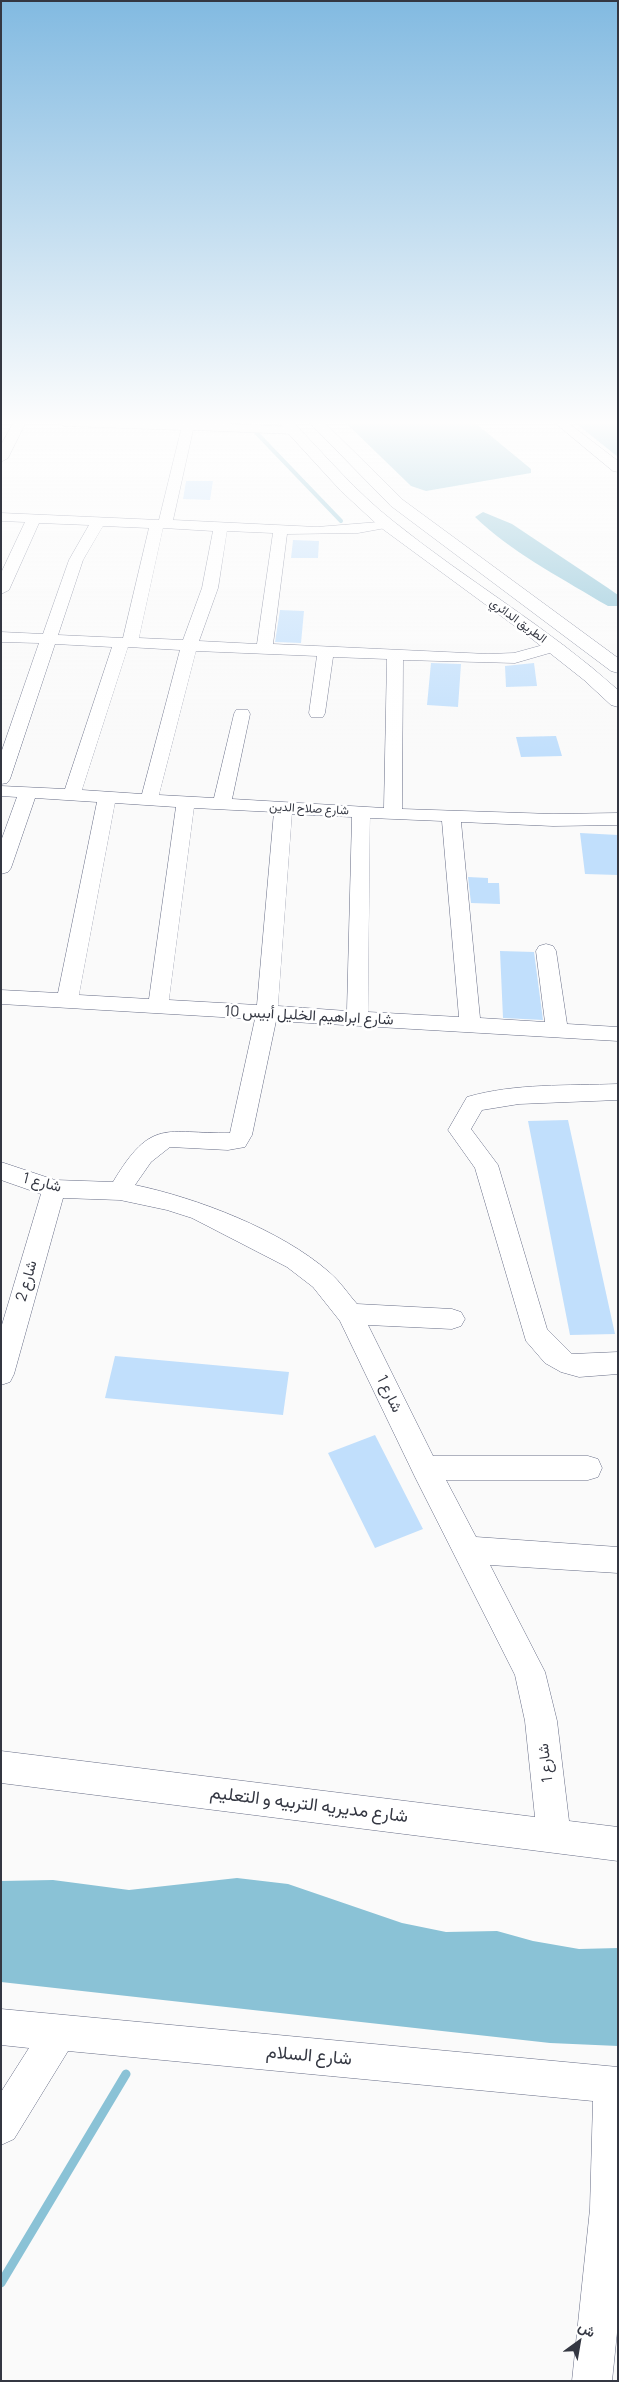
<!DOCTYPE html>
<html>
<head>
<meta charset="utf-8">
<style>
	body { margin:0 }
	#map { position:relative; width:619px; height:2382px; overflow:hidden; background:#fafafa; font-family:Manrope,Vazirmatn,sans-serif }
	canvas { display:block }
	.frame { position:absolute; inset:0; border:2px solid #343742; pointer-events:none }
	.north { position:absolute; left:554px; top:2317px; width:50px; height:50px; -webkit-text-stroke:4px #fff; paint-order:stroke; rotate:32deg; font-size:14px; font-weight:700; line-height:20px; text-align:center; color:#343742 }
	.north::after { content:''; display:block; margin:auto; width:18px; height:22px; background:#343742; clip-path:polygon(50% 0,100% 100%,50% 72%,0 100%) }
</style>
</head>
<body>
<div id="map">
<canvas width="619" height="2382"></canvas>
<div class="frame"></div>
<div class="north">ش</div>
</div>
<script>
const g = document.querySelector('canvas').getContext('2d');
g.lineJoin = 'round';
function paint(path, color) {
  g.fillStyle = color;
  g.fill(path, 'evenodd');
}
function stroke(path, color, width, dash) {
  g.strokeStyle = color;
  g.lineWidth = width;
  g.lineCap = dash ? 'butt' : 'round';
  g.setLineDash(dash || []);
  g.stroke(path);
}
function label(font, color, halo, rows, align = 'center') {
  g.font = font + ' Manrope,Vazirmatn,sans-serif';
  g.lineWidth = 5;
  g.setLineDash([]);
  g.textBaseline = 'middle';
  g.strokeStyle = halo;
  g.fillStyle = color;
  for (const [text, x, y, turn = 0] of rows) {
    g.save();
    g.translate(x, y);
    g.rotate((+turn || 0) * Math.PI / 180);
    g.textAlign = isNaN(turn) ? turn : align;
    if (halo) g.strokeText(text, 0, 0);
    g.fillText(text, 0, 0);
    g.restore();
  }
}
paint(new Path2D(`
	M345 422H474L531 469V473L426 491 411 486Z
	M573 422H618V457L578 425Z
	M483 512 512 524 608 588 618 595V606H608L599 601C558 576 510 551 475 517Z
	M237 1878 288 1884 402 1923 446 1932 497 1931 533 1941 579 1949 618 1948V2046L550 2043 1 1982V1881L53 1880 129 1890Z`), '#8ac2d6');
stroke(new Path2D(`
	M246 422 341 521`), '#8ac2d6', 4);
stroke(new Path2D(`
	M1 2283 126 2074`), '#8ac2d6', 9);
paint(new Path2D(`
	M186 481H213L210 500 183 499Z
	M293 540 319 541 318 558H291Z
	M280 610 304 611 301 643 275 642Z
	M431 663 461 664 458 707 427 705Z
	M534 663 537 686 506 687 505 666Z
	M556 736 562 756 521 757 516 737Z
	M580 833 618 835V875L585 874Z
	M468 877 488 878V883H499L500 904 471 903Z
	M500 951 534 952 543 1020 503 1018Z
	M568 1120 615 1334 570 1335 528 1121Z
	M115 1356 289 1372 283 1415 105 1398Z
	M375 1435 423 1529 375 1548 328 1453Z`), '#c1dffc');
const minor = new Path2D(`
	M14 422H26L8 458 1 462V445Z
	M58 422H188L298 427 299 430 293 434 193 430 173 520 317 527 391 521 393 524 391 527 358 533 287 534 273 644 488 654 514 653 554 642 562 647 560 650 515 663 403 660 402 809 553 814 618 813V825L553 826 461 822 480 1018 545 1022 536 951 539 946 546 944 553 946 556 951 567 1024 618 1027V1041L276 1021 252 1135 245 1147 228 1150 170 1147 151 1162 135 1185C197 1198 281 1230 329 1272 340 1281 348 1294 357 1304L452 1309 461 1312 465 1319 461 1326 452 1329 368 1325 433 1456H588L598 1459 602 1468 598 1477 588 1480H446L476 1537 618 1547V1573L490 1565 545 1672 557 1721 569 1821 618 1827V1861L1 1783V1751L535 1817 525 1721 515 1675 415 1477 340 1321 313 1287 287 1267 192 1218 167 1210 120 1200 63 1198 14 1374 10 1382 1 1385V1328L41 1194 1 1180V1162L55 1180 113 1182C152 1117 165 1134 230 1133L255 1019 1 1004V990L58 993 97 802 35 798 11 868 8 872 1 874V841L17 797 1 796V786L65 789 112 647 55 644 10 779 7 783 1 784V753L39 643 1 642V632L43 634 69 560 89 525 39 523 9 590 1 594V573L25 522 1 521V513L159 520 181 430 64 426ZM103 526 149 528 123 638 58 635 83 560ZM163 528 213 531 202 588 183 640 139 638ZM227 531 273 533 257 644 199 641 218 588ZM128 647 180 650 142 794 82 790ZM196 651 317 656 309 713 311 717H323L325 713 333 657 387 659 384 808 232 799 250 714 248 710H236L234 714 214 798 159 795ZM115 803 176 807 149 999 79 995ZM194 808 274 812 257 1005 169 1000ZM292 814 352 817 347 1011 278 1006ZM370 818 442 821 459 1017 368 1012Z
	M554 422H567L618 461V472L613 471Z
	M618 1084V1100L519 1104 482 1110 471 1129 498 1165 547 1329 572 1354 618 1352V1374L579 1377 561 1372 545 1363 526 1341 475 1168 448 1130 467 1097C515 1083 568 1086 618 1084Z
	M1 2009 618 2067V2323L612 2381H572L590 2209 593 2101 68 2051 14 2139 1 2145V2092L29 2048 1 2045Z`);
const major = new Path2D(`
	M278 422H293C325 455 356 492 393 521 466 580 548 627 618 690V707L611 705 584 680 527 635 380 527 341 491Z
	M309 422H324L403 500 618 658V673L611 671 391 506Z`);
stroke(minor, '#676d86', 1);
stroke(major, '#676d86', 1);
paint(minor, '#fff');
paint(major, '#fff');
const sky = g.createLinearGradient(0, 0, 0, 755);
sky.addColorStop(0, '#82bae1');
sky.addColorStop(0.56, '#fdfdfd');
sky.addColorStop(1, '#fdfdfd00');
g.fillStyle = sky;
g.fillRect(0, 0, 619, 755);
label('12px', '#343742', '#fff', [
	["الطريق الدائري",518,621,36],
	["شارع صلاح الدين",309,809,3]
]);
label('15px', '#343742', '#fff', [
	["شارع ابراهيم الخليل أبيس 10",309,1016,3],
	["شارع 1",42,1183,14],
	["شارع 2",27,1281,-74],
	["شارع 1",389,1394,64],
	["شارع 1",546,1763,-97]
]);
label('18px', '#343742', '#fff', [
	["شارع مديريه التربيه و التعليم",309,1805,7],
	["شارع السلام",309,2056,5]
]);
</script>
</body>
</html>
